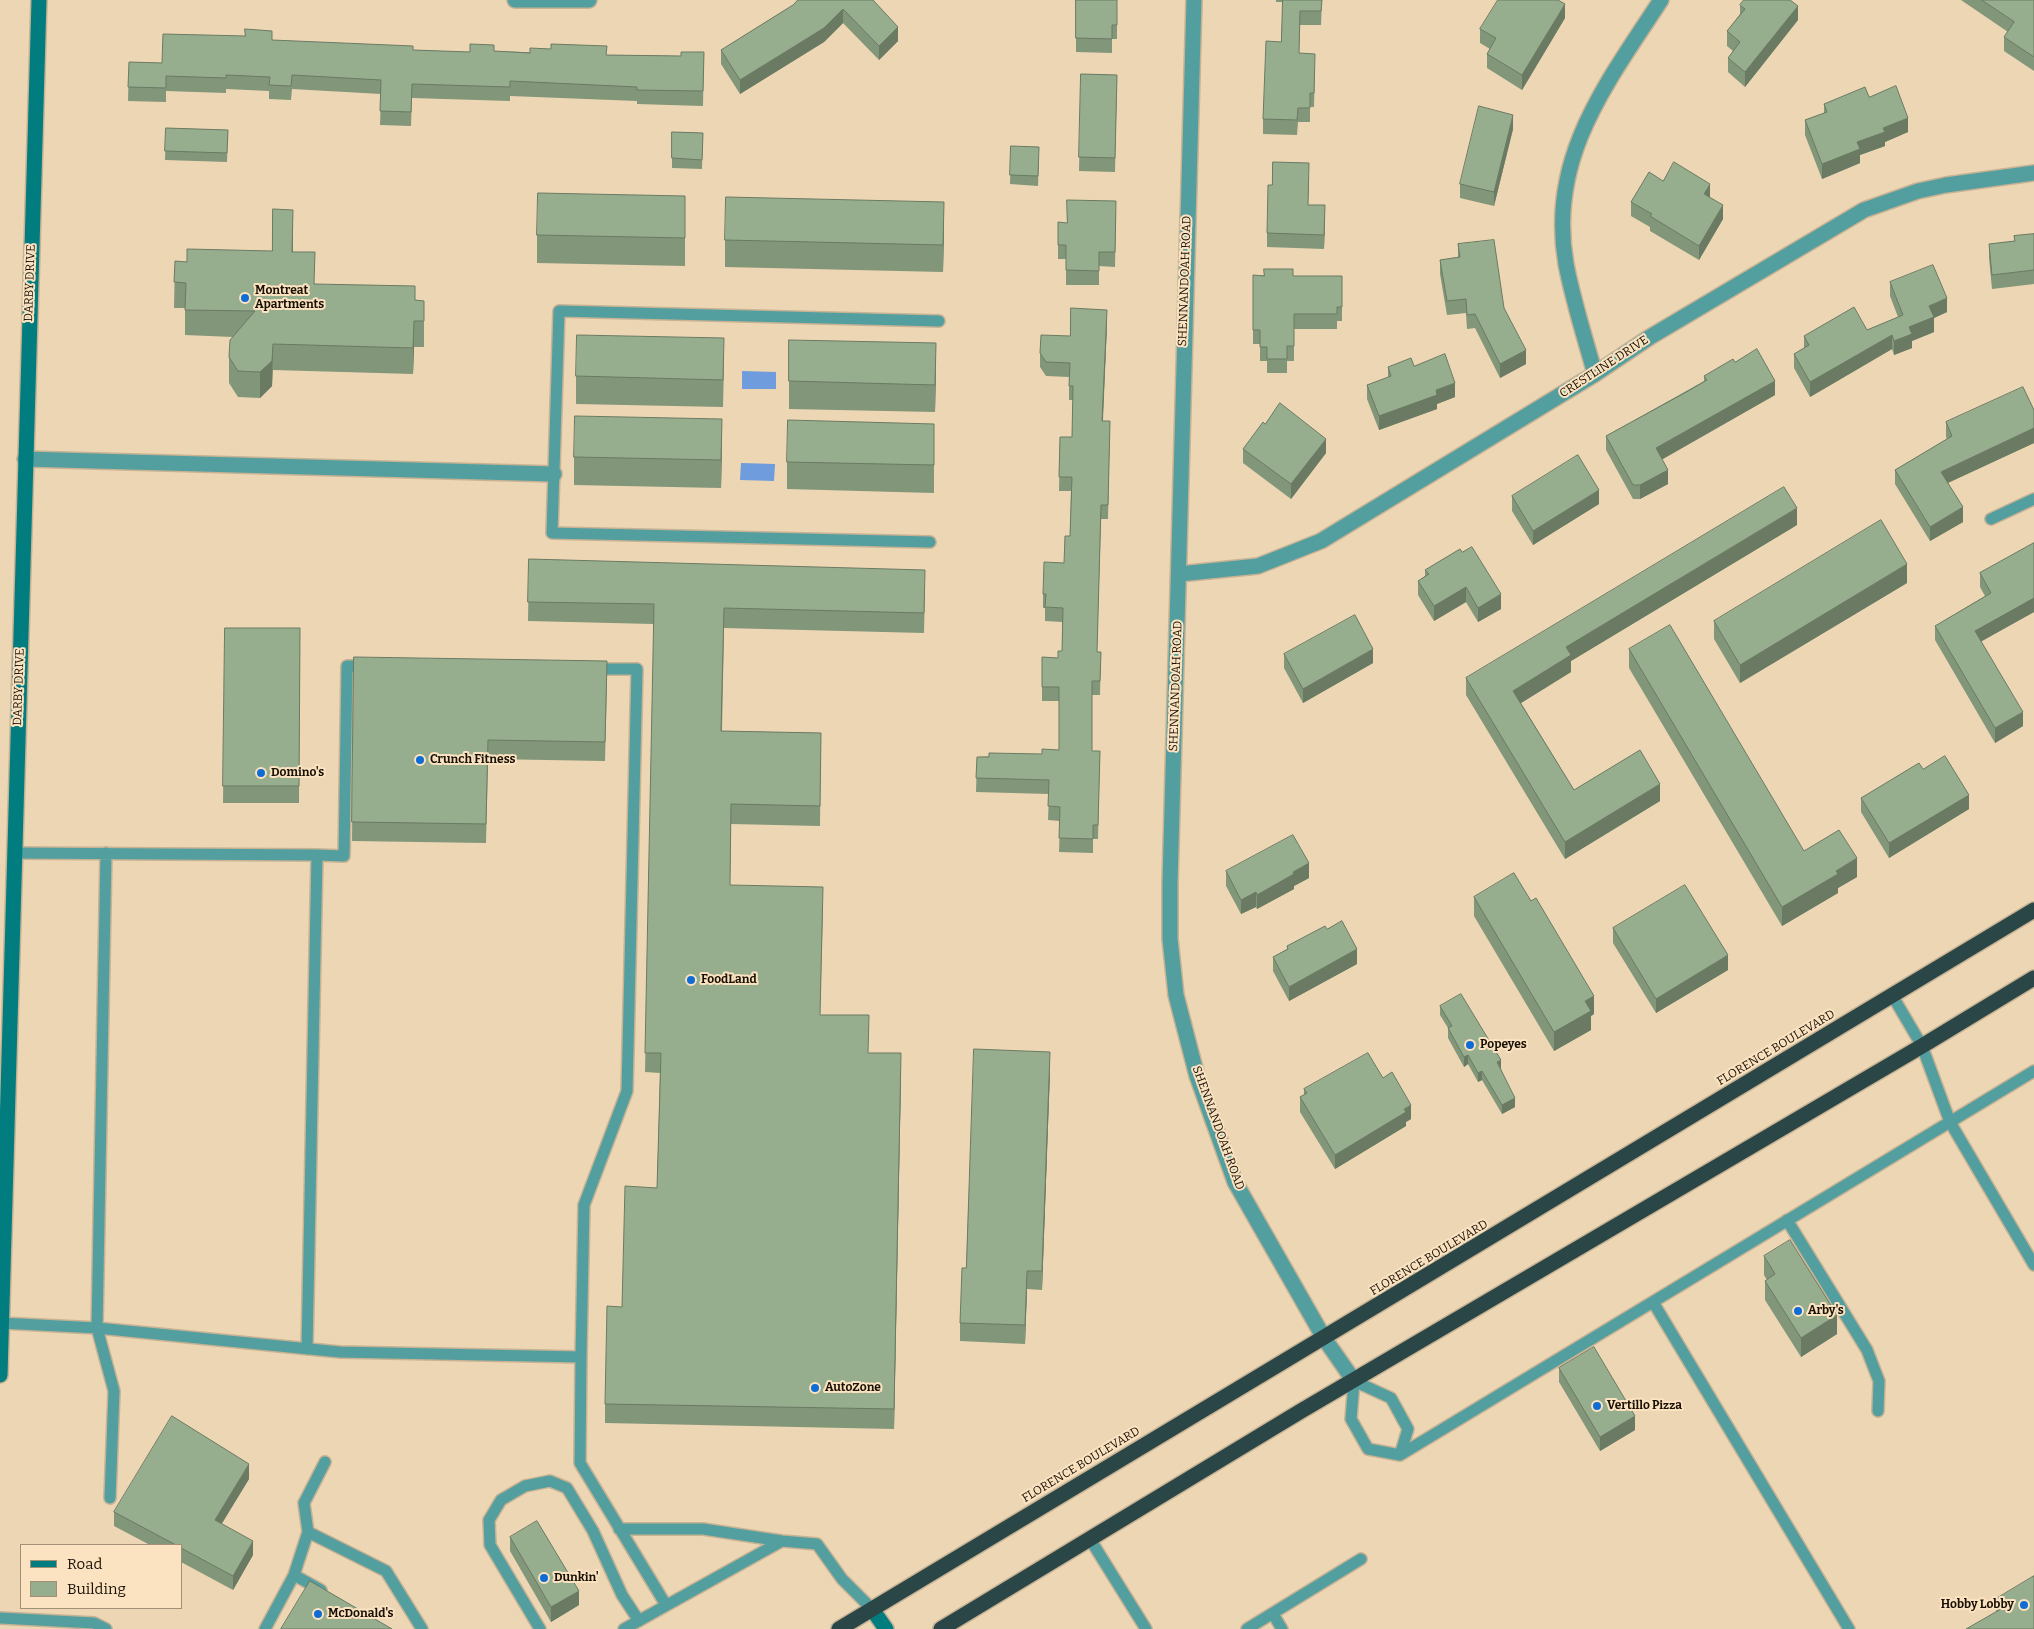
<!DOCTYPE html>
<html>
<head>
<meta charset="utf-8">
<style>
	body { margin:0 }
	#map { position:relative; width:2034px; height:1629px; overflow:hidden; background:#edd6b4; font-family:Bitter,serif }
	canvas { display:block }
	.legend { position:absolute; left:20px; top:1544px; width:162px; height:65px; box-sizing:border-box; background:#fbe3c1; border:1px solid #a18f76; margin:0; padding:6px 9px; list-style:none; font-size:15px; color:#191105 }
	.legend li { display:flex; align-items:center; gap:10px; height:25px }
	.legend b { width:25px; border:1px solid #a18f76 }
</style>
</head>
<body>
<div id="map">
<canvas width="2034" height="1629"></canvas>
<ul class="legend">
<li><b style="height:6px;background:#027d7f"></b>Road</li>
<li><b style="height:14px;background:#97ae8e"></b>Building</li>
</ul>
</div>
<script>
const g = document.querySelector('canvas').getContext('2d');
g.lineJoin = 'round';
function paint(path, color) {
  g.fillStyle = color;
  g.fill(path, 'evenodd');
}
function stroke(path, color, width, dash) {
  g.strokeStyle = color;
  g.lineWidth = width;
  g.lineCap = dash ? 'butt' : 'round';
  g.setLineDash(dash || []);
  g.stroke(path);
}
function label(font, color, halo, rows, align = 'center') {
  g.font = font + ' Bitter,serif';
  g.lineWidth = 4;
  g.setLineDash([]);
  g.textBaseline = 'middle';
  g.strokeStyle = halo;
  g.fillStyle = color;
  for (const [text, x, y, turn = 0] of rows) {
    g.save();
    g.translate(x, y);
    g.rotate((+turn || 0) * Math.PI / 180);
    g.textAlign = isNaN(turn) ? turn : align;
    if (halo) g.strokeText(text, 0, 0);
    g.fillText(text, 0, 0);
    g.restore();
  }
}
paint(new Path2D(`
	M742 371 776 372V389H742Z
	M741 463 775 464 774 481 740 480Z`), '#6e9cdc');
const lane = new Path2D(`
	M1991 519 2034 499
	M930 542 552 533 559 311 939 321
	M14 853 317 855 307 1349
	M106 853 97 1328 114 1391 110 1498
	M317 855 344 856 347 666H368
	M1892 995 1922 1046 1950 1122 2034 1265
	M1787 1220 1867 1350 1879 1381 1878 1411
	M1653 1302 1849 1629
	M1 1323 97 1328 340 1352 581 1357 580 1463 666 1605
	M581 1357 584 1205 627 1091 637 669H592
	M1400 1455 1408 1429 1391 1398 1354 1381 1351 1419 1368 1449 1400 1455 2034 1071
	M325 1462 304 1503 308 1532 386 1571 422 1629
	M619 1529H703L782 1541 817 1544 842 1579 872 1609
	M1090 1539 1146 1629
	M294 1575 321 1590
	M1273 1614 1282 1629
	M0 1618 94 1623 106 1629
	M265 1629 294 1575 308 1532
	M540 1629 490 1545 489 1520 501 1500 525 1486 550 1481 567 1488 593 1531 622 1595 639 1621
	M624 1629 782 1541
	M1247 1629 1361 1559`);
const street = new Path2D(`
	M515 0H589
	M1194 0 1170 883V939L1176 995 1197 1076 1235 1182 1324 1338 1354 1381
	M1595 374C1585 338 1573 301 1566 264 1547 158 1607 83 1661 0
	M25 459 554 474
	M1179 574 1258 566 1321 541 1595 374 1650 337 1864 210 1918 191 1946 185 2034 173`);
const secondary = new Path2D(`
	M0 1375 39 0
	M872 1609 886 1629`);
const highway = new Path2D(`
	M839 1629 2034 910
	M941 1629 1301 1411 1922 1046 2034 978`);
stroke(lane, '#c7b394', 14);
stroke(street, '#c7b394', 18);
stroke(secondary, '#c7b394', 18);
stroke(highway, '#c7b394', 18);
stroke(lane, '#539fa0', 11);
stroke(street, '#539fa0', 15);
stroke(secondary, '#027d7f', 15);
stroke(highway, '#2a4646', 15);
paint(new Path2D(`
	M798 0H874L873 1 898 41 879 60 843 23 824 42 740 94 721 64V50L793 5Z
	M1076 0H1117V39H1112V53L1076 52Z
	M1276 0H1322L1321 25H1300L1299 53 1315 68 1314 107H1310V122H1298L1297 135 1263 134V119L1281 42 1283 2H1276Z
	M1961 0H2034V71L2004 51V37L2008 32Z
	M1740 5 1798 20 1745 87 1728 72V58L1733 51 1727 46V31L1740 14Z
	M1565 18 1522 90 1487 68V54L1490 49 1480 43V29Z
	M272 40 413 50 470 52 494 51 607 55 681 56 704 52 703 106 637 104V101L510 96V101L412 98 411 126 380 125 381 94 292 89 291 100 269 99V91L226 89V93L166 91V102L128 101 129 62 162 63Z
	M1081 74 1117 75 1115 172 1079 171Z
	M1869 97 1908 132 1885 142V146L1860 155V163L1822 179 1805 135V120L1824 113V104Z
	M166 128 228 130 227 162 165 160Z
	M1513 129 1494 206 1460 198V184Z
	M672 132 703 133 702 169 672 168Z
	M1011 146 1039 156 1038 186 1010 184Z
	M1309 178 1308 205 1325 220 1324 249 1267 247V233L1272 185Z
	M1663 181 1710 197 1723 219 1699 260 1650 231V227L1631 216V202Z
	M685 196V266L537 263V235Z
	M1116 215 1115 267 1099 266V285H1066V259H1058V245L1067 223Z
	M944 230 943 272 725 267V240Z
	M2034 234V284L1992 289 1989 258V244L2014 241V236Z
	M293 236V252L315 284 415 300 424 301V347H414L413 374 273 370 272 386 260 398 238 397 229 383V357L233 337 185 335V308H174L175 261 187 262 272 251Z
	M1458 244 1504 308 1526 364 1500 378 1475 328 1467 329 1466 313 1447 315 1440 274V260L1458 257Z
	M1253 275 1293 276H1342V321H1337V329H1294V361H1287V373H1267V361H1260V344H1253Z
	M1890 282 1947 312 1934 318V332L1912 341V348L1894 355 1892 349 1810 397 1794 368V354L1804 348V336L1867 330 1898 317 1890 296Z
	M1107 324 1103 421H1110L1108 519H1101L1097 652H1101L1100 695H1092V751H1100L1098 839H1093V853L1059 852 1060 821 1048 820 1049 794 976 792 977 757 1042 754 1059 750V701H1042V657L1058 658 1062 651V622L1045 621V608H1043V594L1064 563 1070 536 1071 491H1059L1060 437H1072L1073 400H1069V377L1046 376 1040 367V353L1070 336Z
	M1735 362 1775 395 1662 459 1668 484 1640 499H1633L1606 450V436L1704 381V376Z
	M724 365 723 407 576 404V376Z
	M1388 367 1455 397 1437 404V409L1379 430 1367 399V385L1388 378Z
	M936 370 935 412 789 409V381Z
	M2034 410V443L1948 483 1963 522 1930 541 1895 484V470L1947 439 1946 437V422Z
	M934 424V493L787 489V462Z
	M722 446 721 488 574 485V457Z
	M1243 449 1326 453 1291 499 1243 463Z
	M1512 496 1599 504 1533 545 1512 511Z
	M1797 525 1571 661V672L1521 703 1574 790 1660 801 1565 859 1466 695V678Z
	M2034 543V612L1981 641 2023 726 1995 743 1935 640V626L1985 596 1980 587V573Z
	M1460 549 1501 609 1478 622 1466 602 1434 621 1418 595V581L1425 576V570Z
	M529 559 925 590 924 633 724 628 722 731 821 733 820 826 731 824 730 885 823 906 820 1015 868 1053 901 1073 894 1429 605 1423V1404L622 1307 657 1188 660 1073 645 1072 654 624 528 621Z
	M1907 583 1740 683 1714 639V621Z
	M225 628H300L299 803H223Z
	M1629 649 1804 851 1857 877 1838 888V893L1782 926 1629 668Z
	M1284 654 1373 663 1303 703 1284 668Z
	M354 657 607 680 605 761 488 759 486 843 352 841Z
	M1923 769 1969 809 1889 858 1861 812V798Z
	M1226 871 1309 878 1294 886V889L1257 909 1256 907 1241 914 1226 886Z
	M1474 897 1594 1014 1591 1016V1030L1554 1051 1474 916Z
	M1613 928 1728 970 1656 1013 1613 943Z
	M1327 929 1357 964 1289 1001 1273 971V957L1287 949V946Z
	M1440 1006 1501 1069 1515 1107 1502 1114 1482 1080 1478 1082 1468 1064 1464 1067 1448 1038V1028L1440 1015Z
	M1050 1071 1042 1290 1027 1289 1025 1344 960 1341V1323L966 1268Z
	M1383 1078 1411 1119 1406 1122V1126L1335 1169 1300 1112V1097L1304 1095V1089Z
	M1764 1256 1837 1334 1801 1357 1765 1300V1281L1767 1280 1764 1275Z
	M1559 1368 1635 1430 1600 1451 1559 1382Z
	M249 1479 221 1524 253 1555 233 1590 181 1562V1545H150L114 1526V1512Z
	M510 1537 579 1605 551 1622 510 1551Z
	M1996 1599 2034 1629 1996 1612Z`), '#82967a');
paint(new Path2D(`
	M1565 4V18L1522 90V75Z
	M1798 6V20L1745 87V72Z
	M843 9V23L824 42 740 94V80Z
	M898 27V41L879 60V46Z
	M1513 115V129L1494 206V192Z
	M1908 118V132L1885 142V146L1860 155V163L1822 179V164L1857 142 1883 128Z
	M1710 184V198L1704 194Z
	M944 202V230L943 272V245Z
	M1325 205V220L1324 249V235Z
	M1723 205V219L1699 260V246Z
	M293 210V236L292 277V252Z
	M1947 298V312L1934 318V332L1912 341V348L1894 355V341L1909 327 1929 306Z
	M1107 310V324L1102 435V421Z
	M414 321V347L413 374V348Z
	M1892 335V349L1810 397V382Z
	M936 343V370L935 412V385Z
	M273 344 272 386 260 398V372Z
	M1526 350V364L1500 378V364Z
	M1775 381V395L1656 463V448Z
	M1455 383V397L1437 404V409L1379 430V416L1436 390Z
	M722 419V446L721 488V460Z
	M2034 428V443L1941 486V472Z
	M1326 439V453L1291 499V484Z
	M1668 470V484L1640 499V485Z
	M1599 490V504L1533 545V531Z
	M1963 507V522L1930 541V527Z
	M1797 508V525L1571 661V672L1513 708V691L1566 647Z
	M1907 564V583L1740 683V665Z
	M1466 587V602L1434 621V606Z
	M1501 594V609L1478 622V608Z
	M2034 598V612L1975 645V631Z
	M1373 649V663L1303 703V689Z
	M2023 712V726L1995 743V728Z
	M1660 784V801L1565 859V842Z
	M1969 795V809L1889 858V843Z
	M1857 858V877L1838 888V893L1782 926V907L1836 871Z
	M1309 863V878L1294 886V889L1257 909V895L1293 872Z
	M1256 892V907L1241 914V900Z
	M1357 949V964L1289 1001V987Z
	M1728 955V970L1656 1013V999Z
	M1594 996V1014L1591 1016V1030L1554 1051V1032L1585 1001Z
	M1050 1052V1071L1042 1290V1271Z
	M901 1053V1073L894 1429V1409Z
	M1468 1055V1064L1464 1067V1057Z
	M1501 1060V1070L1497 1062Z
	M1482 1071V1080L1478 1082V1073Z
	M1515 1098V1107L1502 1114V1105Z
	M1411 1105V1119L1406 1122V1126L1335 1169V1155Z
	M1027 1271V1289L1025 1344V1325Z
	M1837 1315V1334L1801 1357V1338Z
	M1635 1416V1430L1600 1451V1437Z
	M249 1464V1479L215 1535V1520Z
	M253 1541V1555L233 1590V1576Z
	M579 1591V1605L551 1622V1607Z`), '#6a7a63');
const building = new Path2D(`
	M798 0H873L898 27 879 46 843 9 824 28 740 80 721 50 793 5Z
	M1076 0H1117V25H1112V39L1076 38Z
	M1283 0H1322L1321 11H1300L1299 53 1315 54 1314 93H1310V108H1298L1297 120 1263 119 1266 41 1281 42Z
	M1498 0H1558L1565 4 1522 75 1487 54 1496 38 1480 29Z
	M1744 0H1790L1798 6 1745 72 1728 58 1740 42 1727 31 1745 9 1740 5Z
	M1982 0H2034V57L2004 37 2014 22Z
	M245 29 272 31V40L413 46V50L470 52V44L494 45V51L530 53V48L551 49V44L607 46 606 55 681 56V52H704L703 91 637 90V87L510 81V87L412 84 411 112 380 111 381 80 292 75 291 86 269 85 270 77 226 75V78L166 76V88L128 87 129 62 162 63 163 34 245 36Z
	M1081 74 1117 75 1115 158 1079 157Z
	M1896 86 1908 118 1883 128 1885 132 1857 142 1860 149 1822 164 1805 120 1827 112 1824 104 1865 87 1869 97Z
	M1479 106 1513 115 1494 192 1460 184Z
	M166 128 228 130 227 153 165 151Z
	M672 132 703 133 702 160 672 158Z
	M1011 146 1039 147 1038 176 1010 175Z
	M1273 162 1309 163 1308 205H1325L1324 235 1267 233 1268 185H1272Z
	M1674 162 1710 184 1704 194 1723 205 1699 246 1650 216 1652 214 1631 202 1649 172 1663 181Z
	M538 193 685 196V238L537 235Z
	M726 197 944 202 943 245 725 240Z
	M1067 200 1116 201 1115 252H1099V271L1066 270V245H1058V222L1067 223Z
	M273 209 293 210 292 252H315L314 284 415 286V300L424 301V321H414L413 348 273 344 272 361 260 372 238 371 229 357 230 340 255 311 185 310 186 283 174 282 175 261 187 262V249L272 251Z
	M2034 234V270L1992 275 1989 244 2015 241 2014 236Z
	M1494 240 1504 308 1526 350 1500 364 1475 314 1467 315 1466 299 1447 301 1440 260 1460 257 1458 244Z
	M1933 265 1947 298 1929 306 1934 317 1909 327 1912 334 1894 341 1892 335 1810 382 1794 354 1809 345 1804 336 1854 307 1867 330 1903 315 1890 282Z
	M1264 269H1293V276H1342V307H1337V314H1294V346H1287V359H1267V347H1260V330H1253V275L1264 276Z
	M1071 308 1107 310 1102 421H1110L1108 505H1101L1097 652H1101L1100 681H1092V751H1100L1098 825H1093V839L1059 838 1060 807 1048 806 1049 780 976 778 977 757H989V753L1042 754V749L1059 750V687H1042V657L1058 658V651H1062L1063 608 1045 607 1046 594H1043L1044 562 1064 563 1065 536H1070L1072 477H1059L1060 437H1072L1073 386H1069L1070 363 1046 362 1040 353 1041 335 1070 336Z
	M577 335 724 338 723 380 576 376Z
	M789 340 936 343 935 385 789 381Z
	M1757 349 1775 381 1656 448 1668 470 1640 485H1633L1606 436 1690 390 1707 380 1704 376 1733 359 1735 362Z
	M1445 354 1455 383 1436 390 1437 395 1379 416 1367 385 1391 376 1388 367 1411 358 1414 366Z
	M2023 387 2034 410V428L1941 472 1963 507 1930 527 1895 470 1952 436 1946 422Z
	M1280 403 1326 439 1291 484 1243 449 1263 422 1265 424Z
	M575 416 722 419 721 460 574 457Z
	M788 420 934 424V465L787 462Z
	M1578 455 1599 490 1533 531 1512 496Z
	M1784 487 1797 508 1566 647 1571 655 1513 691 1574 790 1640 750 1660 784 1565 842 1466 678Z
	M1881 520 1907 564 1740 665 1714 621Z
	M2034 543V598L1975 631 2023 712 1995 728 1935 626 1991 593 1980 573Z
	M1472 547 1501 594 1478 608 1466 587 1434 606 1418 581 1429 574 1425 570 1460 549 1462 552Z
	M529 559 925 570 924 613 724 608 721 731 821 733 820 806 731 804 730 885 823 887 820 1015H869L868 1053H901L894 1409 605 1404 607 1306 622 1307 625 1186 657 1188 661 1053H645L654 604 528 602Z
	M1355 615 1373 649 1303 689 1284 654Z
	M1670 625 1804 851 1839 830 1857 858 1836 871 1838 874 1782 907 1629 649Z
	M225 628H300L299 786H223Z
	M354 657 607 661 605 742 488 740 486 824 352 822Z
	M1945 756 1969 795 1889 843 1861 798 1919 763 1923 769Z
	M1293 835 1309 863 1293 872 1294 874 1257 895 1256 892 1241 900 1226 871Z
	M1514 873 1531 901 1536 898 1594 996 1585 1001 1591 1011 1554 1032 1474 897Z
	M1685 885 1728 955 1656 999 1613 928Z
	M1342 921 1357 949 1289 987 1273 957 1288 949 1287 946 1325 926 1327 929Z
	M1461 994 1501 1060 1497 1062 1515 1098 1502 1105 1482 1071 1478 1073 1468 1055 1464 1057 1448 1028 1452 1026 1440 1006Z
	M974 1049 1050 1052 1042 1271H1027L1025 1325 960 1323 962 1268H966Z
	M1368 1053 1383 1078 1392 1072 1411 1105 1404 1109 1406 1112 1335 1155 1300 1097 1307 1093 1304 1089Z
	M1790 1240 1837 1315 1801 1338 1765 1281 1775 1274 1764 1256Z
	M1594 1347 1635 1416 1600 1437 1559 1368Z
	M172 1416 249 1464 215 1520 253 1541 233 1576 181 1548V1545H176L114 1512Z
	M537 1521 579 1591 551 1607 510 1537Z
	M2034 1576V1629H1966L2001 1609 1996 1599Z
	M310 1581 392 1629H281Z`);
paint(building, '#97ae8e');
stroke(building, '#6a7a63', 1);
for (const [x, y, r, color] of [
	[245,298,5,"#0f6cd5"],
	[420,760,5,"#0f6cd5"],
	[261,773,5,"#0f6cd5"],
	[691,980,5,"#0f6cd5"],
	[1470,1045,5,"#0f6cd5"],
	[1798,1311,5,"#0f6cd5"],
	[815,1388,5,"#0f6cd5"],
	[1597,1406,5,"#0f6cd5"],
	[544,1578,5,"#0f6cd5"],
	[2024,1605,5,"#0f6cd5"],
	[318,1614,5,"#0f6cd5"]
]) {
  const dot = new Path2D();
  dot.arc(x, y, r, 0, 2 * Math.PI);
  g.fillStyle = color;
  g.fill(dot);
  stroke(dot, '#fbe3c1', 2);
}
label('12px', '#191105', '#fbe3c1', [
	["SHENNANDOAH ROAD",1185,281,-88],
	["DARBY DRIVE",30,283,-88],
	["CRESTLINE DRIVE",1604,367,-33],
	["SHENNANDOAH ROAD",1176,686,-88],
	["DARBY DRIVE",19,687,-88],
	["FLORENCE BOULEVARD",1776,1048,-31],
	["SHENNANDOAH ROAD",1218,1128,70],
	["FLORENCE BOULEVARD",1429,1258,-31],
	["FLORENCE BOULEVARD",1081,1465,-31]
]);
label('bold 12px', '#191105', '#fbe3c1', [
	["Montreat",255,291],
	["Apartments",255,305],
	["Crunch Fitness",430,760],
	["Domino's",271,773],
	["FoodLand",701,980],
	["Popeyes",1480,1045],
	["Arby's",1808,1311],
	["AutoZone",825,1388],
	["Vertillo Pizza",1607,1406],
	["Dunkin'",554,1578],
	["Hobby Lobby",2014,1605,"right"],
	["McDonald's",328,1614]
], 'left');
</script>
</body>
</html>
